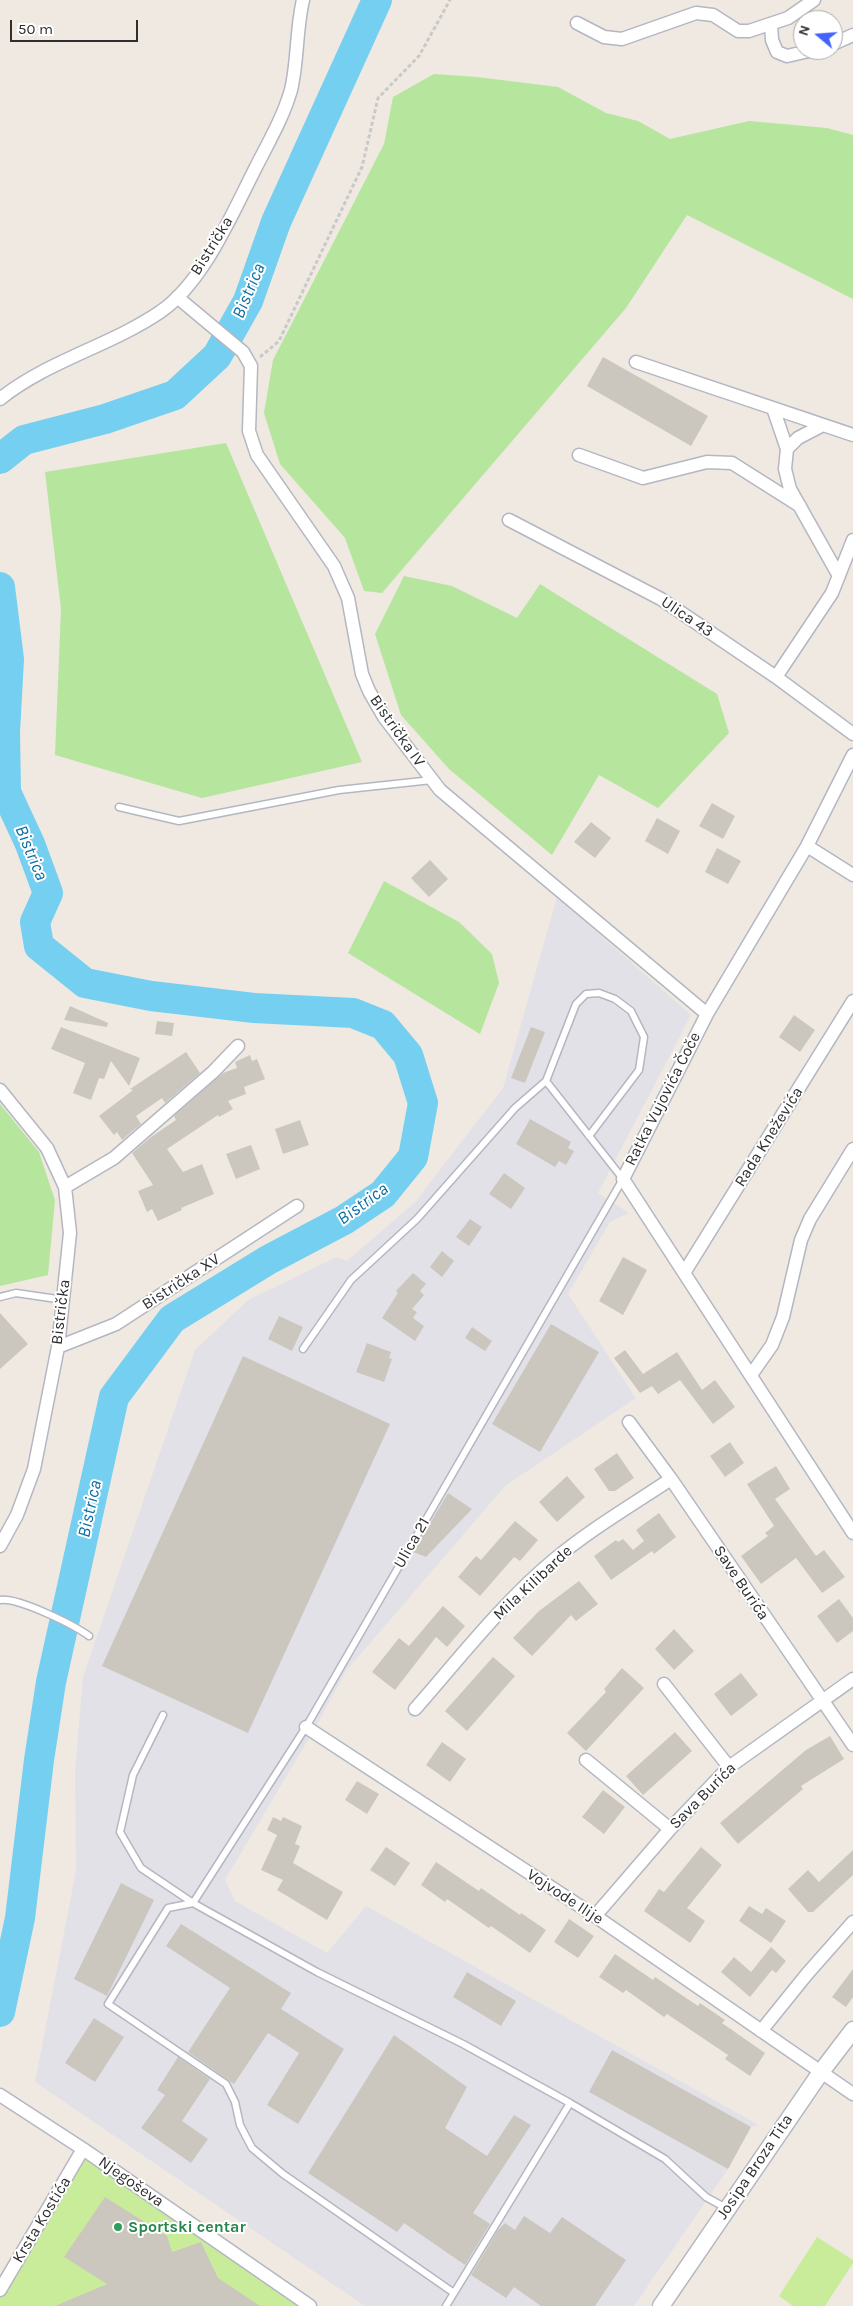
<!DOCTYPE html>
<html>
<head>
<meta charset="utf-8">
<style>
	body { margin:0 }
	#map { position:relative; width:853px; height:2306px; overflow:hidden; background:#efe9e1; font-family:Karla,sans-serif }
	canvas { display:block }
	.north { position:absolute; left:793px; top:10px; width:50px; height:50px; box-sizing:border-box; background:#fff; border:1px solid #ababab; border-radius:50%; rotate:288deg; font-size:14px; font-weight:700; line-height:20px; text-align:center; color:#2e2e2e }
	.north::after { content:''; display:block; margin:auto; width:18px; height:22px; background:#4264fb; clip-path:polygon(50% 0,100% 100%,50% 72%,0 100%) }
	.scale { position:absolute; left:10px; top:20px; width:128px; height:22px; box-sizing:border-box; border:2px solid #2e2e2e; border-top:0; padding-left:6px; font-size:15px; line-height:18px; white-space:nowrap; color:#2e2e2e; -webkit-text-stroke:4px #fff; paint-order:stroke }
</style>
</head>
<body>
<div id="map">
<canvas width="853" height="2306"></canvas>
<div class="north">N</div>
<div class="scale">50 m</div>
</div>
<script>
const g = document.querySelector('canvas').getContext('2d');
g.lineJoin = 'round';
function paint(path, color) {
  g.fillStyle = color;
  g.fill(path, 'evenodd');
}
function stroke(path, color, width, dash) {
  g.strokeStyle = color;
  g.lineWidth = width;
  g.lineCap = dash ? 'butt' : 'round';
  g.setLineDash(dash || []);
  g.stroke(path);
}
function label(font, color, halo, rows, align = 'center') {
  g.font = font + ' Karla,sans-serif';
  g.lineWidth = 4;
  g.setLineDash([]);
  g.textBaseline = 'middle';
  g.strokeStyle = halo;
  g.fillStyle = color;
  for (const [text, x, y, turn = 0] of rows) {
    g.save();
    g.translate(x, y);
    g.rotate((+turn || 0) * Math.PI / 180);
    g.textAlign = isNaN(turn) ? turn : align;
    if (halo) g.strokeText(text, 0, 0);
    g.fillText(text, 0, 0);
    g.restore();
  }
}
paint(new Path2D(`
	M557 897 691 1015 598 1193 629 1213 610 1222 568 1294 636 1398 505 1486 346 1671 315 1728 225 1880 235 1901 327 1953 366 1906 759 2125 751 2127 728 2169 634 2306H365L35 2082 76 1871 75 1771 83 1677 195 1350 248 1300 337 1257 347 1261 415 1202 503 1088Z`), '#e3e1e8');
paint(new Path2D(`
	M434 74 477 77 558 87 606 113 638 121 670 139 749 121 827 128 853 135V299L687 215 626 308 382 593 364 591 345 538 280 464 264 413 273 360 384 144 393 97Z
	M226 443 362 762 202 798 55 755 61 609 45 472Z
	M404 576 452 586 517 618 540 584 717 694 729 733 658 808 599 775 552 855 449 769 401 715 375 634Z
	M384 881 459 922 492 954 499 983 480 1034 348 953Z
	M0 1104 39 1152 55 1200 48 1275 0 1286Z`), '#b6e59e');
paint(new Path2D(`
	M86 2154 311 2306H0V2299Z
	M817 2237 853 2260V2263L825 2306H793L779 2296Z`), '#c9ec9a');
stroke(new Path2D(`
	M0 459 24 440 105 419 175 395 217 356 248 301 276 222 377 0
	M0 587 9 659 5 732 6 792 30 844 48 893 35 922 39 946 85 983 151 996 254 1008 353 1013 383 1025 408 1055 423 1103 413 1157 383 1194 344 1220 268 1260 172 1319 114 1397 51 1682 39 1760 20 1918 0 2012`), '#75cff0', 30);
paint(new Path2D(`
	M603 357 708 416 691 446 587 386Z
	M712 803 735 816 723 839 699 826Z
	M657 818 680 831 668 854 645 841Z
	M591 822 611 838 595 858 574 842Z
	M717 848 741 861 728 884 705 872Z
	M430 860 448 879 429 897 411 878Z
	M70 1006 108 1023 107 1027 64 1020Z
	M794 1015 815 1030 800 1052 779 1037Z
	M157 1021 174 1023 172 1036 155 1034Z
	M61 1027 140 1058 129 1086 111 1061 104 1079 99 1078 91 1100 73 1093 85 1063 51 1049Z
	M531 1027 545 1032 525 1083 511 1078Z
	M186 1052 200 1073 165 1103 162 1098 136 1116 141 1124 122 1140 117 1132 114 1135 99 1116 133 1090 130 1089Z
	M250 1055 252 1061 257 1059 265 1079 244 1087 246 1094 228 1101 233 1109 219 1117 218 1115 167 1149 183 1172 202 1164 214 1194 181 1208 182 1210 158 1221 152 1209 147 1212 138 1191 153 1185 132 1153 151 1137 176 1120 174 1116 223 1073 237 1068 235 1062Z
	M530 1119 571 1142 568 1148 574 1151 566 1165 559 1161 555 1167 516 1144Z
	M300 1120 309 1145 283 1154 275 1129Z
	M251 1145 260 1169 236 1179 226 1154Z
	M504 1173 525 1188 511 1209 489 1194Z
	M470 1219 482 1227 469 1246 456 1237Z
	M442 1251 454 1261 442 1277 430 1267Z
	M623 1257 647 1270 623 1315 599 1301Z
	M413 1273 426 1284 420 1291 424 1295 412 1309 417 1312 413 1318 424 1326 415 1341 382 1318 398 1293 396 1291Z
	M0 1313 28 1344 0 1369Z
	M279 1316 303 1327 292 1351 268 1339Z
	M551 1324 599 1352 540 1452 492 1424Z
	M472 1327 492 1341 485 1351 465 1338Z
	M367 1343 391 1352 389 1358 392 1359 384 1382 356 1372Z
	M625 1350 643 1374 677 1352 702 1390 715 1380 735 1407 713 1424 680 1380 658 1394 652 1386 640 1393 614 1358Z
	M243 1356 390 1424 248 1733 102 1666Z
	M730 1442 744 1463 725 1477 710 1456Z
	M617 1453 634 1478 615 1491H609L594 1469Z
	M776 1466 790 1489 775 1499 816 1556 824 1550 845 1577 822 1593 796 1558 761 1584 741 1556 768 1536 765 1533 774 1526 747 1484Z
	M567 1476 585 1497 557 1522 539 1502Z
	M448 1493 472 1509 426 1557 413 1552Z
	M659 1513 676 1537 654 1554 652 1551 611 1580 594 1556 616 1540 618 1542 623 1539 633 1550 644 1541 636 1530Z
	M515 1521 538 1540 520 1561 514 1557 480 1596 458 1577 476 1556 481 1560Z
	M579 1581 598 1604 576 1621 571 1615 532 1656 513 1638 539 1611Z
	M839 1599 853 1618V1631L837 1643 817 1616Z
	M443 1606 465 1626 447 1647 436 1637 395 1690 372 1672 399 1638 409 1646Z
	M674 1629 694 1651 674 1670 655 1649Z
	M493 1657 515 1676 467 1731 445 1711Z
	M622 1668 644 1688 586 1751 567 1733 606 1692 604 1689Z
	M741 1673 758 1695 731 1716 714 1694Z
	M675 1732 692 1751 643 1795 626 1776Z
	M830 1736 844 1759 801 1786 803 1789 738 1844 720 1823 806 1750Z
	M442 1742 466 1759 450 1782 426 1765Z
	M357 1781 379 1794 367 1814 345 1800Z
	M603 1790 625 1807 604 1834 582 1817Z
	M273 1817 281 1821 283 1817 302 1826 295 1844 300 1846 293 1863 343 1892 327 1920 277 1890 283 1880 261 1870 277 1835 267 1830Z
	M386 1847 410 1863 395 1886 370 1870Z
	M701 1847 722 1865 687 1908 705 1921 690 1943 644 1911 659 1889 664 1892Z
	M853 1850V1875L813 1912H808L788 1889 808 1870 819 1882Z
	M436 1862 479 1891 481 1888 520 1915 521 1913 546 1930 530 1953 491 1926 489 1928 447 1899 445 1902 421 1885Z
	M121 1883 154 1900 107 1996 74 1979Z
	M749 1906 762 1914 766 1908 786 1921 771 1943 739 1921Z
	M569 1919 594 1936 578 1958 554 1942Z
	M181 1924 291 1993 281 2009 344 2049 298 2124 267 2105 299 2053 268 2033 234 2084 188 2052 230 1988 166 1946Z
	M771 1947 786 1961 776 1973 772 1970 750 1997 721 1972 734 1957 751 1972Z
	M615 1954 653 1980 655 1977 698 2006 700 2003 725 2020 722 2023 765 2053 750 2076 725 2059 728 2055 667 2014 664 2017 626 1990 623 1993 599 1977Z
	M853 1969V1997L846 2007 832 1997Z
	M467 1972 516 2001 501 2026 453 1997Z
	M94 2018 124 2037 95 2082 65 2063Z
	M394 2035 467 2087 445 2128 487 2156 514 2115 531 2125 473 2213 490 2224 465 2265 404 2223 397 2232 308 2173Z
	M612 2050 751 2127 728 2169 589 2092Z
	M178 2057 210 2079 182 2121 208 2139 191 2163 141 2128 165 2095 157 2090Z
	M105 2197 167 2236 172 2252 201 2242 218 2278 260 2306H55L107 2284 64 2257Z
	M524 2216 550 2233 562 2217 626 2260 595 2306H541L514 2287 506 2298 471 2275 498 2230 505 2223 515 2230Z`), '#cbc7bf');
const service = new Path2D(`
	M119 807 179 821 339 790 432 780
	M546 1081 576 1004 586 994 599 993 615 999 631 1011 644 1037 639 1070 589 1136
	M0 1297 16 1293 64 1300
	M0 1600C18 1597 74 1625 89 1636
	M163 1715 133 1775 120 1832 141 1868 193 1903 317 1972 463 2044 570 2103 665 2159 706 2197 726 2208
	M193 1903 306 1727 623 1179 546 1081 515 1108 417 1219 351 1280 303 1349
	M193 1903 168 1908 108 2004 226 2084 235 2102 240 2125 252 2148 283 2174 454 2293
	M446 2306 570 2103`);
const minor = new Path2D(`
	M577 23 604 37 622 39 696 13 713 15 738 31H749L788 18 814 0
	M771 24 772 40 777 52 787 56 813 50
	M833 44 853 35
	M177 297 243 352 251 366 249 431 257 455 334 566 348 598 362 674 369 691 384 717 440 790 707 1014
	M636 362 853 435
	M0 399C47 361 110 346 160 312 203 283 232 214 255 169 268 143 283 118 291 90 298 61 296 29 303 0
	M773 408 787 449 785 469 790 489 839 576
	M787 449 798 438 823 425
	M579 455 643 478 707 462 732 463 800 506
	M509 520 661 599 776 677 853 734
	M776 677 832 593 853 540
	M853 755 807 846 707 1014 623 1179 853 1533
	M807 846 853 875
	M0 1090 47 1148 65 1187 70 1233 58 1347 34 1469 17 1515 0 1546
	M65 1187 114 1158 213 1072 238 1046
	M684 1273 853 1001
	M58 1347 116 1324 297 1206
	M751 1375 772 1345 783 1317 801 1240 810 1219 853 1149
	M629 1422 671 1479 853 1745
	M664 1684 729 1767
	M415 1709C458 1660 505 1600 555 1559 591 1529 632 1505 671 1479
	M306 1727 595 1916 853 2094
	M586 1760 670 1829
	M595 1916 670 1829 729 1767 853 1679
	M761 2031 807 1974 853 1922
	M0 2095 83 2149 310 2306
	M0 2290 83 2149`);
const tertiary = new Path2D(`
	M661 2306 821 2072 853 2030`);
stroke(service, '#b4b7c1', 9);
stroke(minor, '#b4b7c1', 15);
stroke(tertiary, '#b4b7c1', 19);
stroke(new Path2D(`
	M260 357 279 341 362 167 378 98 419 56 450 0`), '#c9c9c9', 3, [4, 2.5]);
stroke(service, '#fff', 6);
stroke(minor, '#fff', 12);
stroke(tertiary, '#fff', 16);
for (const [x, y, r, color] of [
	[118,2227,5,"#2e9e5b"]
]) {
  const dot = new Path2D();
  dot.arc(x, y, r, 0, 2 * Math.PI);
  g.fillStyle = color;
  g.fill(dot);
  stroke(dot, '#fff', 2);
}
label('16px', '#2e2e2e', '#fff', [
	["Bistrička",212,246,-58],
	["Ulica 43",687,617,34],
	["Bistrička IV",397,731,55],
	["Ratka Vujovića Čoče",663,1099,-63],
	["Rada Kneževića",769,1137,-58],
	["Bistrička XV",181,1282,-33],
	["Bistrička",61,1312,-83],
	["Ulica 21",412,1543,-60],
	["Mila Kilibarde",533,1583,-43],
	["Save Burića",741,1583,56],
	["Sava Burića",703,1796,-45],
	["Vojvode Ilije",565,1897,33],
	["Josipa Broza Tita",755,2167,-56],
	["Njegoševa",131,2182,35],
	["Krsta Kostića",42,2220,-59]
]);
label('bold 16px', '#27864d', '#fff', [
	["Sportski centar",128,2227]
], 'left');
label('italic 18px', '#0d6fa3', '#fff', [
	["Bistrica",249,291,-67],
	["Bistrica",31,853,67],
	["Bistrica",363,1204,-36],
	["Bistrica",90,1509,-78]
]);
</script>
</body>
</html>
